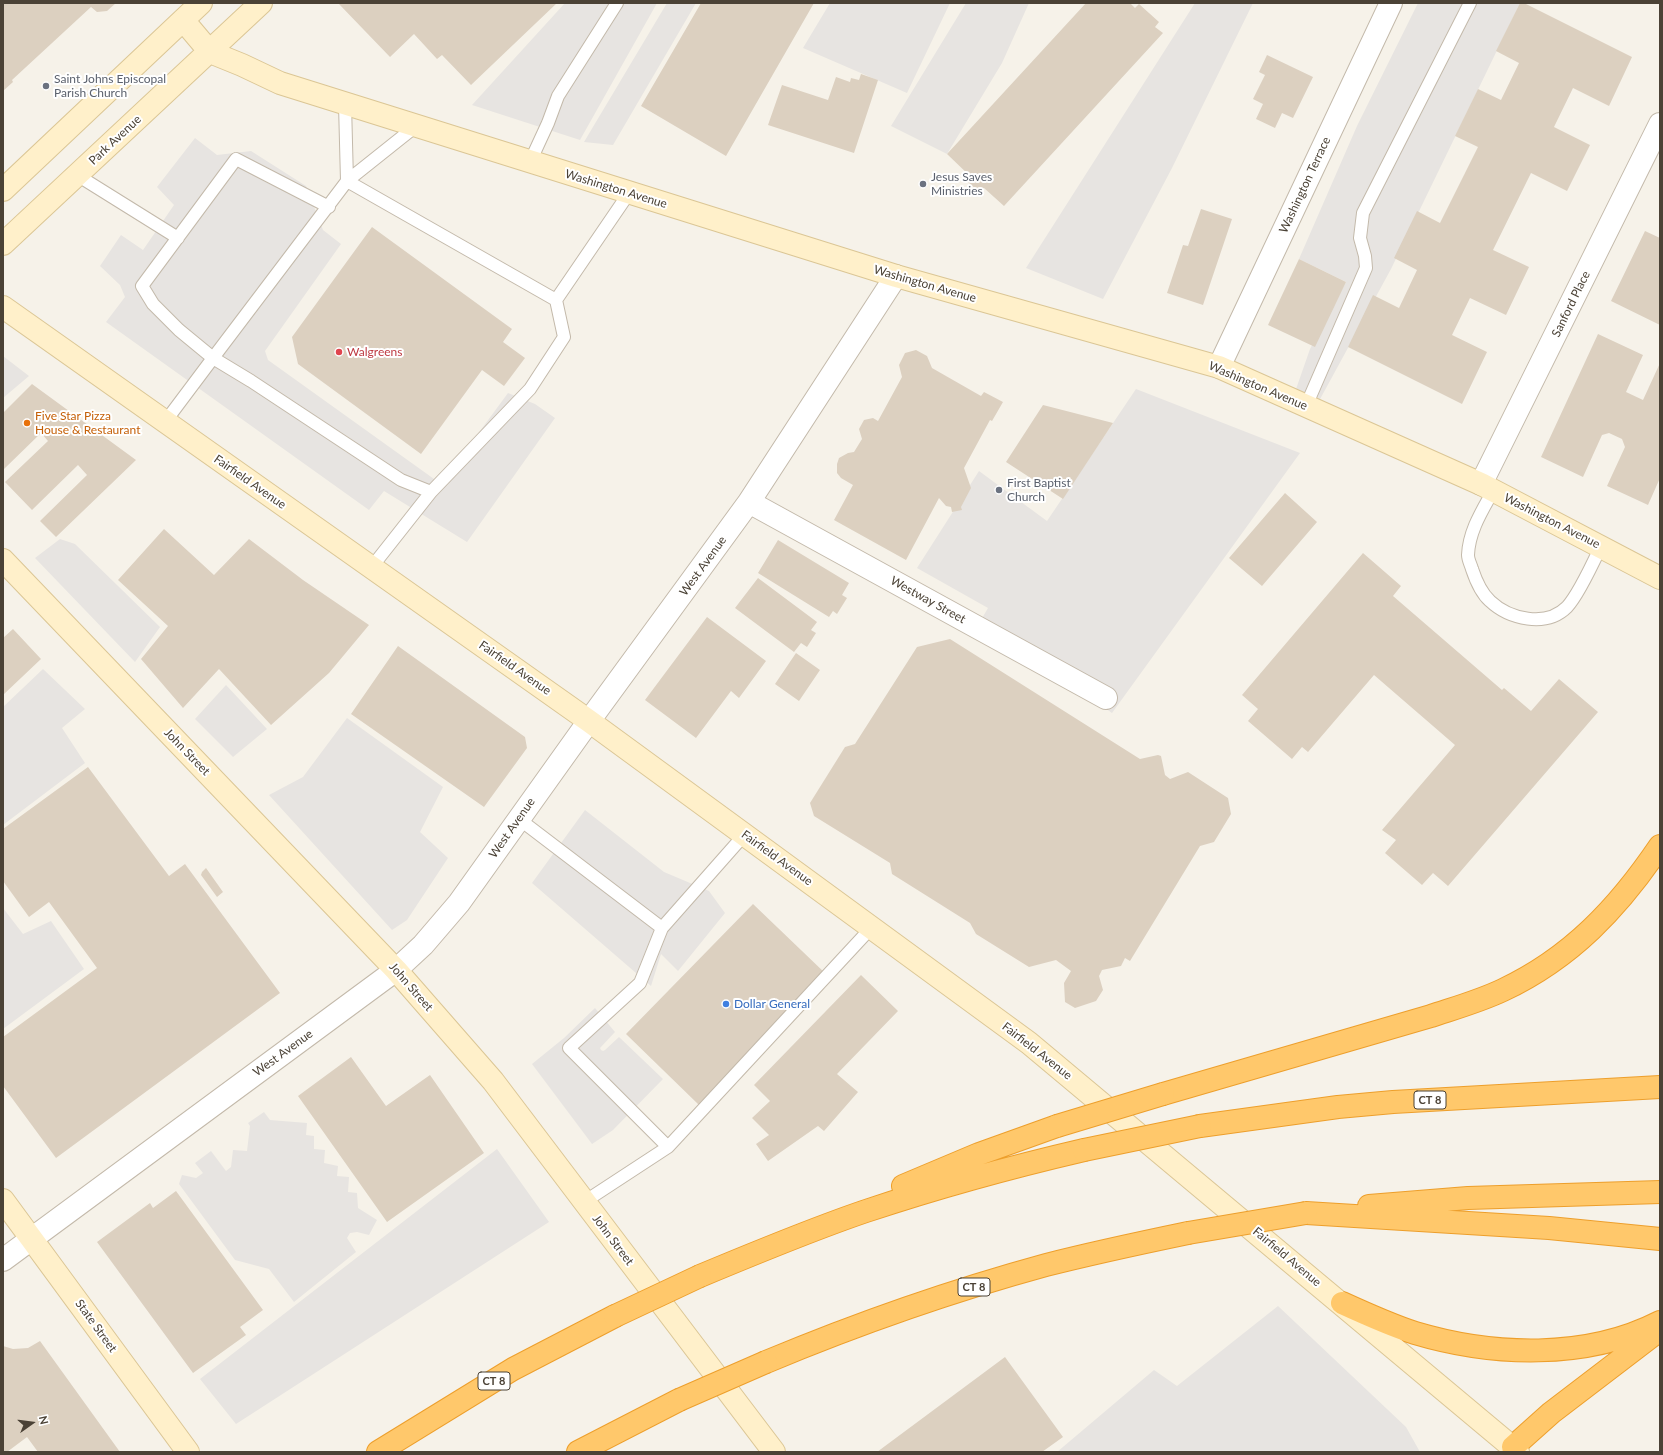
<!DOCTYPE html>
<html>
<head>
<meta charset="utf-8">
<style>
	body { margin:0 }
	#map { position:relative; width:1663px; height:1455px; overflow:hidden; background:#f6f2e9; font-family:Lato,sans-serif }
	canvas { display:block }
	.frame { position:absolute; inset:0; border:4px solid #4b4236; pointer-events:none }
	.north { position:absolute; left:12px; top:1403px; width:40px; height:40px; -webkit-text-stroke:3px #fff; paint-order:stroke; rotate:76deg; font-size:11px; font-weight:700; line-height:16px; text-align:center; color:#4b4236 }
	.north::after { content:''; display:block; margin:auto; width:14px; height:18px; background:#4b4236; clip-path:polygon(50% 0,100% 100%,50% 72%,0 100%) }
</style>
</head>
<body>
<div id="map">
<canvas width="1663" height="1455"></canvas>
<div class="frame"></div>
<div class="north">N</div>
</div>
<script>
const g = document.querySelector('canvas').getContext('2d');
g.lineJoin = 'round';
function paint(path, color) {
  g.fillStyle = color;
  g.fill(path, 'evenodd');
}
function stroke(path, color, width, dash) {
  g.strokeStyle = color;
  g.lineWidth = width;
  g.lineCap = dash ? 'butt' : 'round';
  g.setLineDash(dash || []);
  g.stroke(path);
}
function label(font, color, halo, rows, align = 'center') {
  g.font = font + ' Lato,sans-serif';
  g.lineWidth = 4;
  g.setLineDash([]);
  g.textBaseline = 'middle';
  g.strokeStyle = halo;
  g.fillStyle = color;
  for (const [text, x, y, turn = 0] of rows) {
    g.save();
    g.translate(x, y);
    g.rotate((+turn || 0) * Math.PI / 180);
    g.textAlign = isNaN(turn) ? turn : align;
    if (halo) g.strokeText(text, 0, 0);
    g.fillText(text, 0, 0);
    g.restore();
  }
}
paint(new Path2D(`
	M565 3H657L580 140 472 105Z
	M667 3H696L613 145 584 142Z
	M830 3H950L907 93 803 48Z
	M966 3H1029L1002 63 947 154 891 126Z
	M1195 3H1253L1172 168 1103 299 1026 268Z
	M1418 3H1520L1391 269 1319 401 1295 392 1310 349 1346 282 1299 259 1357 126Z
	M195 138 217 155 251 151 306 186 323 230 341 244 265 351 268 360 441 484 508 393 535 404 555 418 467 542 384 491 369 510 106 322 125 297 120 285 100 266 121 235 143 250 174 205 157 187Z
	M3 356 29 376 3 398Z
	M1136 389 1300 453 1112 713 981 620 988 608 917 568 979 471 1047 521Z
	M60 539 75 544 160 627 135 662 35 558Z
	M43 669 85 709 62 728 85 763 3 825V707Z
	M226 685 267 729 233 757 195 719Z
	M347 718 443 787 420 832 448 858 407 920 392 930 269 795 303 777Z
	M585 810 664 872 709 891 725 913 678 971 661 954 651 986 532 883Z
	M3 908 23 934 51 921 84 969 3 1029Z
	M595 1008 615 1032 600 1048 601 1050 603 1051 605 1050 619 1037 663 1079 613 1130 592 1144 532 1064 564 1038Z
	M264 1112 270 1120 307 1123 306 1135 314 1136V1149L325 1150 324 1163 338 1166 337 1176 349 1177 348 1192 357 1193 358 1208 377 1220 369 1235 357 1232 350 1233 347 1238 356 1252 294 1302 269 1269 235 1260 179 1184 182 1175 196 1178 203 1173 195 1163 211 1151 226 1171 231 1167 233 1150 247 1151 250 1126 248 1123Z
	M497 1149 549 1222 236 1424 200 1379Z
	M1278 1306 1406 1427 1420 1452H1057L1154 1370 1177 1386Z`), '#e7e4e1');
paint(new Path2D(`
	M3 3H116L107 11 97 12 91 7 12 80 13 82 3 91Z
	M338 3H557L471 85 442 55 437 59 414 34 390 57Z
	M701 3H814L726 156 641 106Z
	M1086 3H1130L1135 8 1139 4 1159 22 1155 27 1163 33 1004 206 984 188 980 193 968 182 972 178 947 154Z
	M1520 3H1524L1632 57 1609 106 1573 88 1554 127 1590 145 1567 191 1531 173 1493 250 1529 267 1506 315 1470 298 1452 335 1487 352 1462 404 1348 347 1373 295 1399 308 1417 270 1394 258 1417 211 1440 223 1478 147 1455 136 1478 89 1501 100 1519 63 1496 51Z
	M1267 55 1313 77 1293 118 1282 113 1275 128 1256 119 1263 104 1253 99 1265 75 1259 72Z
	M861 74 878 80 854 153 768 125 782 85 828 100 836 77 850 82 851 78 859 80Z
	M1201 209 1232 219 1203 305 1167 293 1183 245 1188 246Z
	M372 227 512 329 503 342 525 358 504 386 482 370 421 454 298 364 292 337Z
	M1645 231 1660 238V325L1611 301Z
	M1299 259 1346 282 1315 347 1268 325Z
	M1598 334 1643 355 1626 392 1643 400 1660 363V478L1648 505 1607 486 1625 447 1622 439 1609 433 1602 435 1583 477 1541 457Z
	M916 350 927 356 932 368 981 396 984 392 1003 402 992 421 990 420 964 468 971 488 961 507 962 510 952 512 951 507 946 506 939 498 906 560 834 520 853 485 841 478 837 473V464L839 458 848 453 854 452 862 439 859 429 864 420 873 418 878 421 902 377 899 365 905 353Z
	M32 384 136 460 56 537 40 521 87 475 78 465 32 510 5 482 48 441 41 433 3 470V413Z
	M1043 405 1113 423 1063 499 1006 462Z
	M1285 493 1317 522 1262 586 1229 558Z
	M164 529 214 575 249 539 303 580 369 625 329 673 271 725 219 669 183 708 141 659 168 626 118 580Z
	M778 540 849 583 842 595 847 598 837 614 833 611 829 617 758 573Z
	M1363 553 1401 586 1393 596 1502 690 1504 688 1531 711 1559 679 1598 712 1448 886 1433 873 1422 885 1385 853 1396 840 1382 830 1455 745 1374 675 1308 752 1302 747 1292 759 1248 721 1258 709 1242 695Z
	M758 578 817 622 811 630 816 633 807 647 801 643 794 652 735 608Z
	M707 617 766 661 739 698 731 691 696 738 645 700Z
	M13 629 41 659 3 695V638Z
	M950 639 1140 759 1158 755 1161 756 1165 775 1170 779 1188 772 1228 798 1231 814 1214 842 1200 846 1130 961 1125 958 1121 966 1102 970 1099 976 1103 990 1096 1001 1075 1008 1065 1002 1064 983 1071 971 1056 960 1029 967 976 934 970 923 892 874 890 863 814 816 810 803 845 747 855 744 917 647Z
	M398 646 525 737 527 748 484 807 351 714Z
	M796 653 820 670 799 701 775 684Z
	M88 767 169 876 185 864 280 993 56 1158 3 1086V1037L97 968 49 902 29 917 3 881V829Z
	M206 868 223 892 217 897 201 875 202 872Z
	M753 904 826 974 699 1105 626 1034Z
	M861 975 898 1011 837 1074 858 1092 824 1131 818 1126 768 1161 756 1144 769 1135 752 1118 770 1101 754 1085Z
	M351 1057 386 1106 430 1075 484 1153 387 1222 298 1096Z
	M176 1191 263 1310 240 1327 246 1335 193 1373 97 1242 150 1203 153 1208Z
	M40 1341 120 1452H38L27 1437 7 1452H3V1346L13 1349 28 1348Z
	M1005 1357 1063 1437 1042 1452H877Z`), '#dcd0c0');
const lane = new Path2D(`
	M345 104 347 181
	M416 126 347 181 213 358 251 381 401 480 431 492
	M530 162 548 123 558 96 617 3
	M77 175 178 238
	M347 181 556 300
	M1306 406 1366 268 1365 256 1360 238 1363 213 1470 3
	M165 422 213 358 179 330 153 304 142 286 236 159 329 207
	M1493 491C1482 511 1469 531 1468 555 1468 560 1471 565 1472 569 1476 581 1481 593 1490 601 1509 619 1546 628 1567 607 1579 594 1593 563 1601 546
	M371 568 431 492 530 389 564 337 556 300 629 193
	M519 819 662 928 745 834
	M662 928 640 983 569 1048 668 1147
	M584 1202 668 1147 872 927`);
const street = new Path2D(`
	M1219 367 1391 3
	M1481 484 1660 124
	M749 502 1106 698
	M3 1260 396 970 423 945 459 903 589 721 749 502 896 276`);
const secondary = new Path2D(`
	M183 20 210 52 242 65 280 83 896 276 1219 367 1481 484 1660 578
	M3 190 201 3
	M3 244 261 3
	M3 307 589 721 1029 1043 1518 1452
	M3 560 396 970 493 1081 774 1452
	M3 1200 188 1452`);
const highway = new Path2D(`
	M1163 1094 1431 1016C1455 1008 1480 1001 1503 990 1571 958 1618 908 1660 846
	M1200 1126 1338 1107 1393 1102 1660 1087
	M903 1186 979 1154 1057 1126
	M1369 1206 1468 1198 1660 1192
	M1306 1213 1549 1228 1660 1239
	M700 1276C755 1253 810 1230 866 1211 938 1187 1011 1167 1084 1150
	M1342 1303C1366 1314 1390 1325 1415 1333 1492 1356 1586 1360 1660 1322
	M766 1362C857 1324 951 1291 1046 1265 1093 1253 1140 1243 1188 1233
	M1513 1447 1551 1413 1657 1332
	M378 1452 513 1369 615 1316
	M578 1452 679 1400`);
stroke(lane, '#c3b9aa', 14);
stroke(street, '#c3b9aa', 24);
stroke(secondary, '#dbc695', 24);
stroke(highway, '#ed9f2c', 24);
stroke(lane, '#fff', 12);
stroke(street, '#fff', 22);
stroke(secondary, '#fff0ca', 22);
stroke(highway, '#ffc86b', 22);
const highwayBridge = new Path2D(`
	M1057 1126 1163 1094
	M1084 1150 1200 1126
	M1188 1233 1306 1213
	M615 1316 700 1276
	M679 1400 766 1362`);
stroke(highwayBridge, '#ed9f2c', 24, []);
stroke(highwayBridge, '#ffc86b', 22);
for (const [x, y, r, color] of [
	[46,86,4,"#6b7280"],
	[923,184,4,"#6b7280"],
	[339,352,4,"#e0444e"],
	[27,423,4,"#e8710a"],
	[999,490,4,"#6b7280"],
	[726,1004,4,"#3f7fe0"]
]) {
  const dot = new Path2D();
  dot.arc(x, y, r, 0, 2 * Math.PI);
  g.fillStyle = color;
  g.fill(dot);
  stroke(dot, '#fff', 1.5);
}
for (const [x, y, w] of [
	[1430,1100,32],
	[974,1287,32],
	[494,1381,32]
]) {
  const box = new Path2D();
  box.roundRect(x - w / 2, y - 9, w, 18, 3);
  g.fillStyle = '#fff';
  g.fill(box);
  stroke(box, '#4b4236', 1);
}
label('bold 11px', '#4b4236', null, [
	["CT 8",1430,1100],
	["CT 8",974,1287],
	["CT 8",494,1381]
]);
label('12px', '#5b616d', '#fff', [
	["Saint Johns Episcopal",54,79],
	["Parish Church",54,93],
	["Jesus Saves",931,177],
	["Ministries",931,191],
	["First Baptist",1007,483],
	["Church",1007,497]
], 'left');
label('12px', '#4b4236', '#fff', [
	["Park Avenue",115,140,-43],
	["Washington Terrace",1305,185,-65],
	["Washington Avenue",616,189,17],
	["Washington Avenue",925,284,16],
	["Sanford Place",1571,304,-64],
	["Washington Avenue",1258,386,23],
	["Fairfield Avenue",250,482,35],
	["Washington Avenue",1552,521,27],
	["West Avenue",703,566,-54],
	["Westway Street",928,600,29],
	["Fairfield Avenue",515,668,35],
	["John Street",187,752,46],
	["West Avenue",512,828,-55],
	["Fairfield Avenue",777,858,36],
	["John Street",411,987,49],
	["Fairfield Avenue",1037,1051,38],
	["West Avenue",283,1053,-36],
	["John Street",613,1240,53],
	["Fairfield Avenue",1287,1257,40],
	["State Street",96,1326,54]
]);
label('12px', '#be3a42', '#fff', [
	["Walgreens",347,352]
], 'left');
label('12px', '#c56008', '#fff', [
	["Five Star Pizza",35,416],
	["House & Restaurant",35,430]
], 'left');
label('12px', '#366cbe', '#fff', [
	["Dollar General",734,1004]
], 'left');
</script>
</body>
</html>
